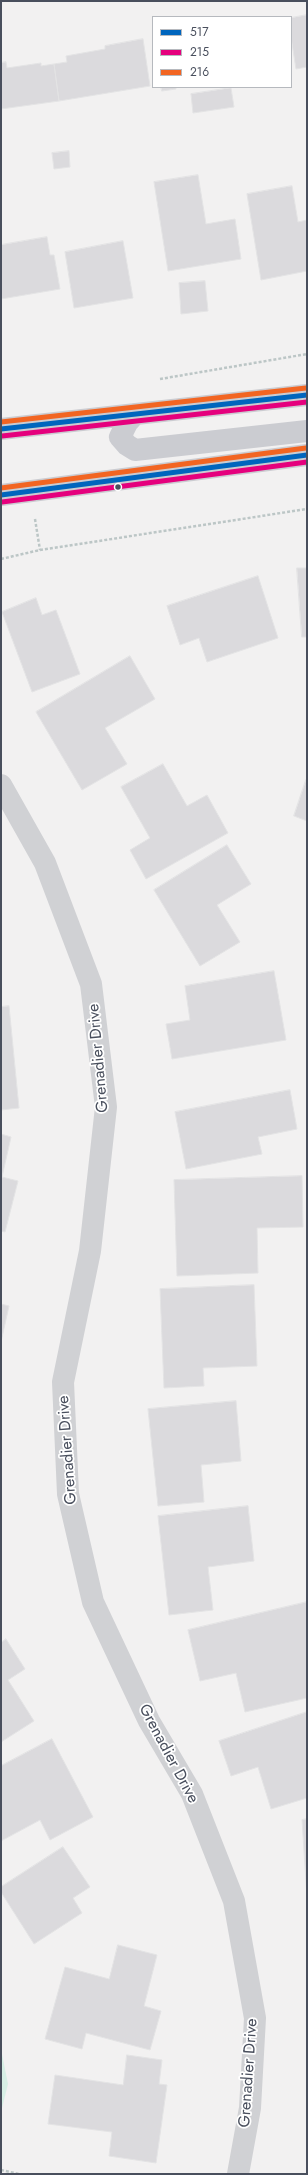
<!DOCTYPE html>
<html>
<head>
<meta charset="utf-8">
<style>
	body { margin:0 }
	#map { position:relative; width:308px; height:2175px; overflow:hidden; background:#f2f1f1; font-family:Jost,sans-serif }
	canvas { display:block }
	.frame { position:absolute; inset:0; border:2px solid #494f5d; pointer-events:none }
	.legend { position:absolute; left:152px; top:16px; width:140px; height:72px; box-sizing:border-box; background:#fff; border:1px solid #b6b9be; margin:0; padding:5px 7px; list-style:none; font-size:12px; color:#494f5d }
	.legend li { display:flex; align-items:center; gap:8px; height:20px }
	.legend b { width:20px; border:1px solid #b6b9be }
</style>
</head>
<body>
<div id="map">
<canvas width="308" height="2175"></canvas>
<div class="frame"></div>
<ul class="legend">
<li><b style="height:5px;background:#0065bd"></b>517</li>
<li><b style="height:5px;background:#e5007d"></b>215</li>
<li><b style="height:5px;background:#f26522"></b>216</li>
</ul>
</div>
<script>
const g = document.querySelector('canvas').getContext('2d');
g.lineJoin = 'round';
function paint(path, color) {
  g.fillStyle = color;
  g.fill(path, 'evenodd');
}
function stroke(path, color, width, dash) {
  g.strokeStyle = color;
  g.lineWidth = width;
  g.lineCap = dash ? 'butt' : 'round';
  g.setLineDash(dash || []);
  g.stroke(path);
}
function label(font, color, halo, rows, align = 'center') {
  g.font = font + ' Jost,sans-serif';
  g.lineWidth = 3.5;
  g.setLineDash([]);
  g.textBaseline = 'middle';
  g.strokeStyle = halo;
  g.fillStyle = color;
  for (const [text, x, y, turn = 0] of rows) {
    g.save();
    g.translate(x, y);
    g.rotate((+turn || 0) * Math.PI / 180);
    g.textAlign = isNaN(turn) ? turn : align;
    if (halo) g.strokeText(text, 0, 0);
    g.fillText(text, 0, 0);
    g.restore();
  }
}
paint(new Path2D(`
	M1 2049 8 2084 1 2112Z`), '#d7efe5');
const building = new Path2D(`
	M307 15V67L296 69 291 37V18Z
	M143 39 150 86 59 101 54 64 67 62 66 56 105 49V46Z
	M6 62 7 68 41 63V66L54 64 59 101 1 109V63Z
	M161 87H176V89L162 91Z
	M231 88 234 107 193 113 191 94Z
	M69 151 70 167 54 169 52 153Z
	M198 175 206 224 235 219 241 259 168 271 154 182Z
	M292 186 298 222 307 220V271L261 280 247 194Z
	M47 237 50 255H54L60 289 1 299V245Z
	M123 241 133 298 74 308 65 252Z
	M205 281 208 311 181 314 179 283Z
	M297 568H307V637H302Z
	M258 576 278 638 207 662 199 638 180 645 167 606Z
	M36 598 42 615 56 610 80 674 32 692 2 612Z
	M130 656 155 699 105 728 127 764 82 790 36 712Z
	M163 764 187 806 207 795 228 833 146 879 130 850 150 838 121 787Z
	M306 780 307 781V821L294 816Z
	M227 845 251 884 217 905 240 942 200 966 154 890Z
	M274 971 286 1040 172 1059 166 1024 190 1020 185 986Z
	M9 1006 19 1108 1 1110V1007Z
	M290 1090 297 1129 258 1137 262 1154 186 1169 175 1112Z
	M1 1134 11 1137 2 1177 18 1181 5 1232 1 1231Z
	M302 1176 303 1227 257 1228 258 1273 177 1276 174 1180Z
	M254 1285 257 1366 203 1368 204 1386 164 1388 160 1289Z
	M1 1304 9 1306 1 1342Z
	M236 1401 241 1461 201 1465 204 1502 158 1506 148 1409Z
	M248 1506 254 1561 208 1567 213 1610 169 1615 158 1516Z
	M307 1602V1698L245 1712 236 1673 200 1681 188 1630Z
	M6 1639 25 1669 8 1680 34 1721 1 1742V1643Z
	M307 1712V1798L271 1809 258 1767 231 1776 219 1741Z
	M52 1739 93 1817 50 1840 40 1820 1 1841V1766Z
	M307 1819V1897L302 1820Z
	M63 1847 90 1887 73 1898 82 1913 34 1944 1 1892V1887Z
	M118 1945 157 1955 144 2006 161 2011 150 2050 86 2033 82 2049 45 2039 65 1967 109 1979Z
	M127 2055 162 2060 159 2084 167 2085 156 2163 109 2156 112 2132 48 2124 55 2075 123 2085Z`);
paint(building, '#dbdadd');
stroke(building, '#e3e3e4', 1);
stroke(new Path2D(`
	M160 379 307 354
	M35 519 40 550
	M1 559 40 550 307 509
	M1 2170 19 2174`), '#bcc6c6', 2.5, [3, 2]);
stroke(new Path2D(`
	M1 785 45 863 91 984 106 1107 90 1251 63 1382 68 1494 93 1602 149 1721 192 1794 234 1901 255 2018 250 2108 238 2174`), '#d0d1d4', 22);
stroke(new Path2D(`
	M135 414 127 423 120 437 127 445 135 450 307 431
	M1 429 307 395
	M1 495 307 455`), '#cbccd1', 22);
stroke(new Path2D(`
	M1 429 307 395
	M1 495 307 455`), '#0065bd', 5);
stroke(new Path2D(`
	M2 436 307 402
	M2 502 307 462`), '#e5007d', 5);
stroke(new Path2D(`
	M1 422 306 388
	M1 488 306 448`), '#f26522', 5);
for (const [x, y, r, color] of [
	[118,487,3.5,"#494f5d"]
]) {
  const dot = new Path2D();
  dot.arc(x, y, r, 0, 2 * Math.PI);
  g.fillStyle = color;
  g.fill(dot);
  stroke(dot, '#fff', 1.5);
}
label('16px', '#494f5d', '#fff', [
	["Grenadier Drive",99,1058,-95],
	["Grenadier Drive",68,1450,-94],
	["Grenadier Drive",168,1754,62],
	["Grenadier Drive",249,2073,-86]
]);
</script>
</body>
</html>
